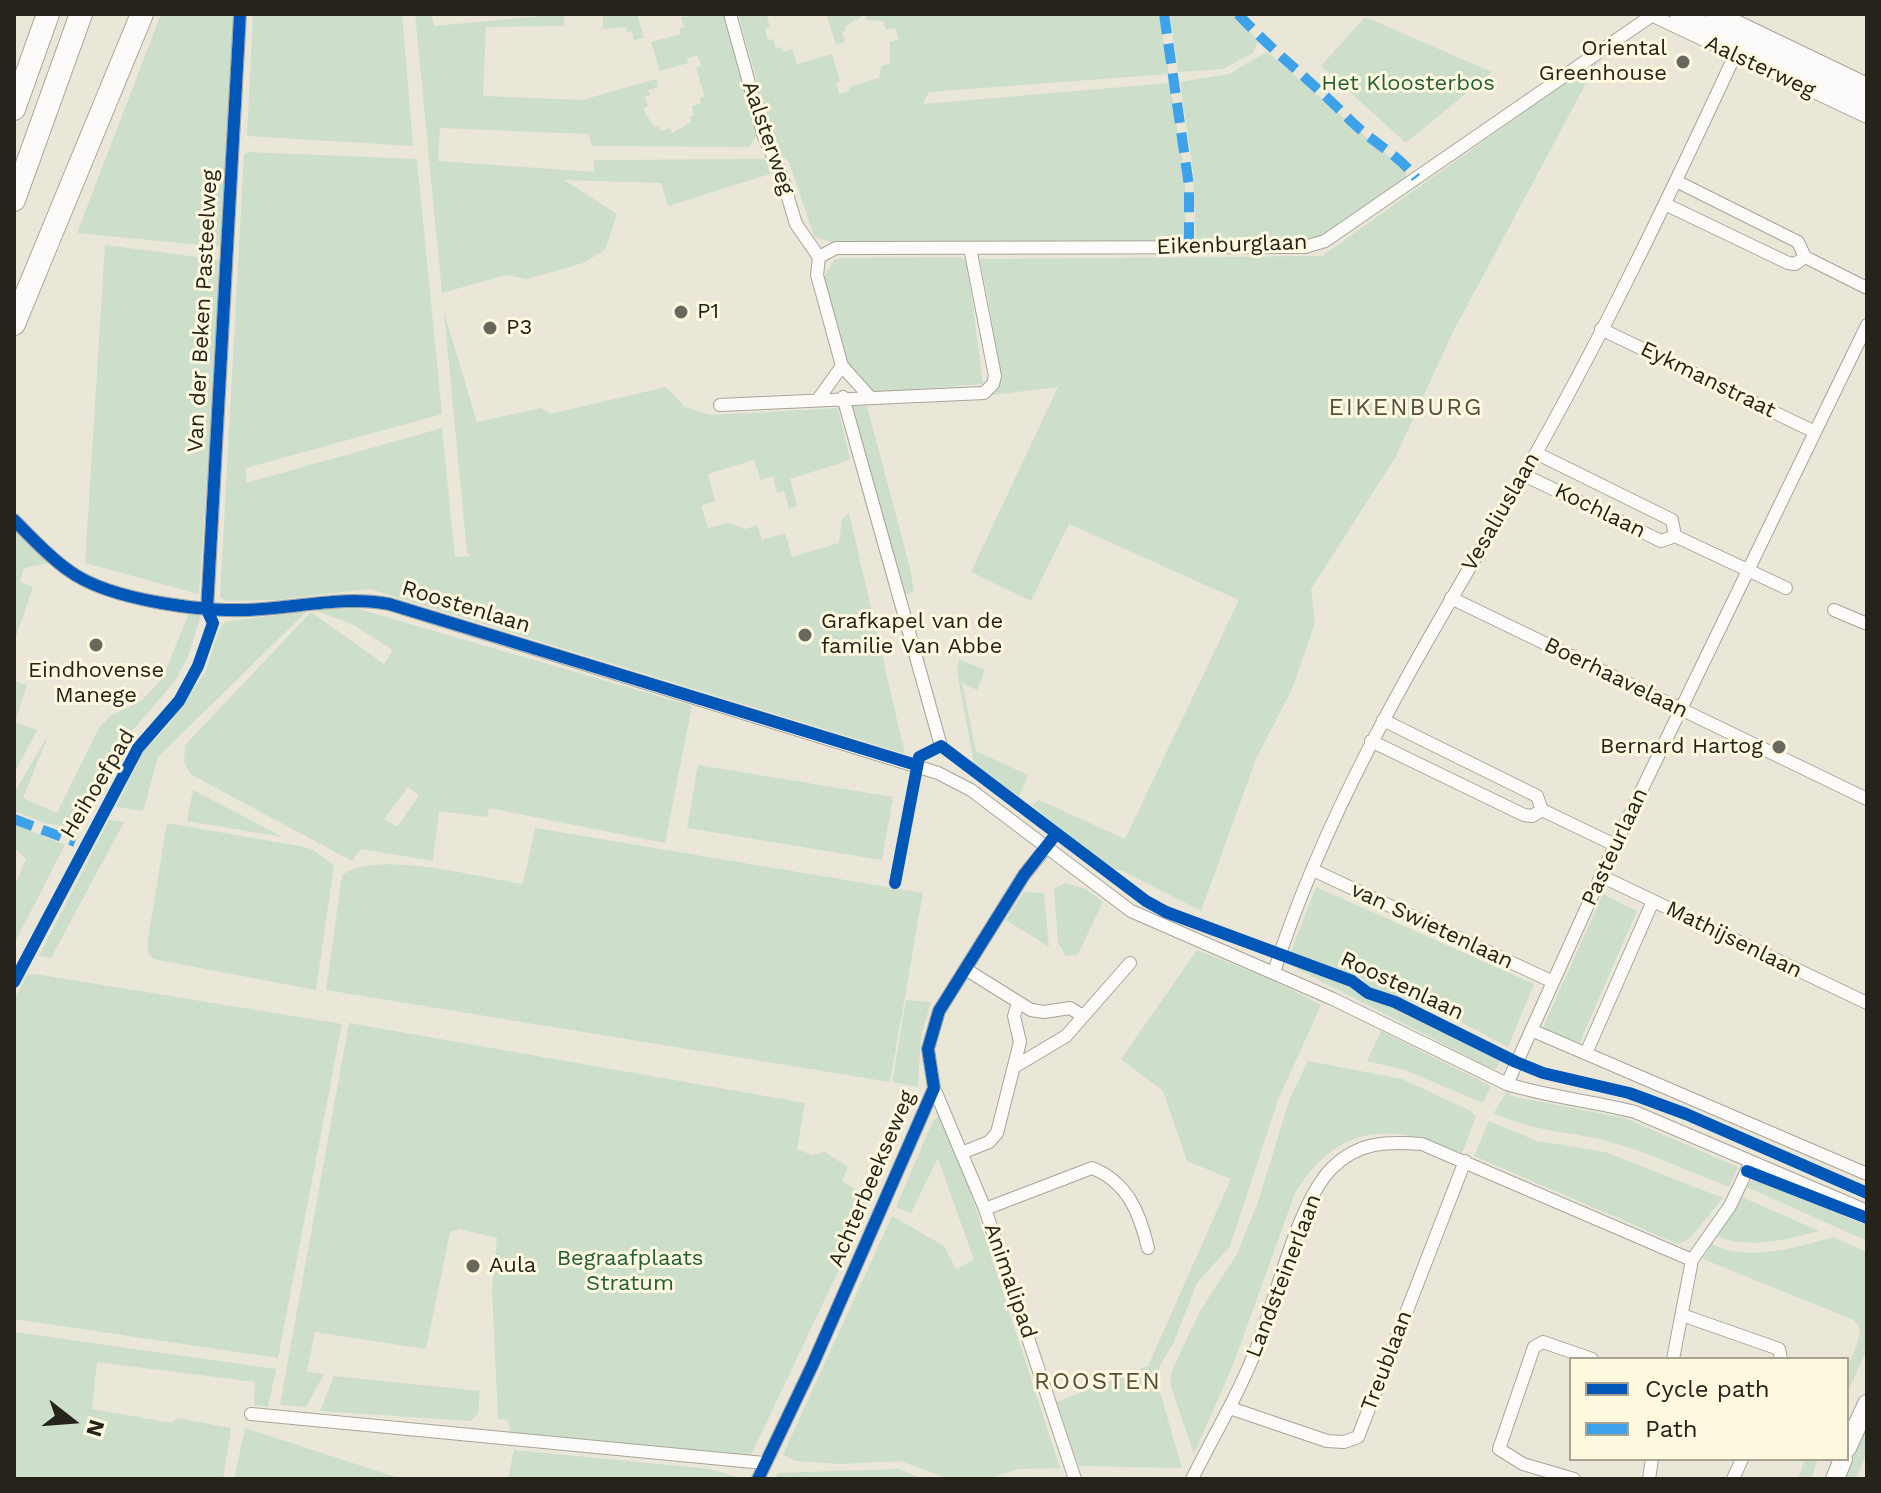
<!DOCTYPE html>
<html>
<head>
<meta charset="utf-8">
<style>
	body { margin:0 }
	#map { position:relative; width:1881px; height:1493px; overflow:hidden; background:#eae7d9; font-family:"Work Sans",sans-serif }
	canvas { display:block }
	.frame { position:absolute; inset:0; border:16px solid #25231a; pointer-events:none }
	.legend { position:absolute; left:1569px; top:1357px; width:280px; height:104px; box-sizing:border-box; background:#fef8df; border:2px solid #a7a390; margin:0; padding:10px 14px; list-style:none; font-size:24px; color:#25231a }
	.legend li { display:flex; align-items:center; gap:16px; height:40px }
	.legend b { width:40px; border:2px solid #a7a390 }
	.north { position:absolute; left:32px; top:1381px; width:80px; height:80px; -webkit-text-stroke:6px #fef8df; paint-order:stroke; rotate:107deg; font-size:22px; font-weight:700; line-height:32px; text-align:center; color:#25231a }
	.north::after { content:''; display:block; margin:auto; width:28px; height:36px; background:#25231a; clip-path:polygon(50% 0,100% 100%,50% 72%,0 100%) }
</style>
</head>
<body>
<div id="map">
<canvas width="1881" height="1493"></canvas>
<div class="frame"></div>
<ul class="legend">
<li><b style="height:10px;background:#0057b8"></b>Cycle path</li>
<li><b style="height:10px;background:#3ea2ea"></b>Path</li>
</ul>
<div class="north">N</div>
</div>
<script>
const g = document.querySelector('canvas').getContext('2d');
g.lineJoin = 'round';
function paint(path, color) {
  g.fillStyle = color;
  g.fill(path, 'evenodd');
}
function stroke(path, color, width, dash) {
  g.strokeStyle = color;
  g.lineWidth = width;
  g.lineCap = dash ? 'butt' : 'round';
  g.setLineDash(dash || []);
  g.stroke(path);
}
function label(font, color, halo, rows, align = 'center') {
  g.font = font + ' "Work Sans",sans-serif';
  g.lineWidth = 6;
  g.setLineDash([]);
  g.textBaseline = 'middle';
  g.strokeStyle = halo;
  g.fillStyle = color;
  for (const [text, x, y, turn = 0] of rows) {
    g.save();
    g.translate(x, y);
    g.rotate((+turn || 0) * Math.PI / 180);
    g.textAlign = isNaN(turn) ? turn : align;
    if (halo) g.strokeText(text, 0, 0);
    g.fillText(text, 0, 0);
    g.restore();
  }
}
paint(new Path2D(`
	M161 14H235L222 247 77 233Z
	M253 14H402L413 146 247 136Z
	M415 14H431L434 26 564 14V26L486 27 483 96 582 100 656 79 658 87 648 90 650 95 645 97 648 106 643 109 654 127 659 126 661 131 670 128 672 133 691 122 690 117 694 115 692 106 701 103 700 98 705 97 696 68 701 65 697 55 687 58 688 63 660 71 651 42 681 34 679 29 684 27 681 17 723 14 758 134 749 147 592 146 588 134 440 128 438 161 594 172V160L764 159 769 162 773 173 668 206 661 183 564 180 617 214 605 250 583 263 527 279 506 275 442 293Z
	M603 14H637L644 38 634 40 632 31 627 32 625 27 603 29Z
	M738 14H771L767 17 770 27 765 29 768 40 773 39 776 48 781 47 783 52 792 49 797 64 832 54 840 81 836 83 839 94 850 91 849 87 879 78 881 66 890 63V42L899 39 895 28 886 30 883 21 867 20 865 15 845 26 846 31 842 33 845 42 836 45 827 16 822 14H1159L1169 74 929 92 923 104 1170 83 1185 178 1186 241 835 244 814 236 789 162 777 152Z
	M1170 14H1233L1258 41 1253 53 1223 69 1178 72Z
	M1365 17 1492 72 1406 143 1321 66Z
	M1267 52 1406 171V177L1316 239 1302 243 1196 242 1193 171 1180 82 1229 74Z
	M1599 59 1452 334 1395 458 1311 589 1315 623 1292 689 1256 759 1201 911 1121 870 1109 869 1032 805 1039 800 1125 839 1239 600 1069 524 1031 601 971 572 1058 387 992 395C1006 371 985 288 980 259L1322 256Z
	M248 152 417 159 442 414 246 468V483L442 428 455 557 471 556 467 553 444 312 477 422 541 408 550 414 666 387 685 407 711 415 838 408 850 460 790 479 797 506 789 509 784 491 777 493 773 476 761 480 754 460 708 474 715 501 701 506 708 528 728 523 746 529 757 525 762 540 785 533 792 557 839 543 842 519 849 513 905 754 380 592 369 589 276 600 225 601 220 597 244 154Z
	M105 245 222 260 199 594 85 563Z
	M960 257 966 260 968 267 983 384 870 393 847 371 822 281 834 260 841 258Z
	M852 406H867L910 568 914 591 897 599Z
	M15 530 50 563 24 568 20 582 33 587 14 642Z
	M355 608 692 706 665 843 489 808 487 817 439 811 433 861 361 849 352 861 190 774 184 761 185 745 311 612 384 664 393 650 352 624 315 610ZM408 787 419 795 397 827 384 819Z
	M190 611 201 615 188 657 175 681 121 744 77 829 45 823 14 811V793L49 734 23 798 57 813 99 728 110 716 141 701 162 679Z
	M307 611 158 757 143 811 116 807 143 752 168 726 206 671 219 630 225 622Z
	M959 659 985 670 977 690 962 683 976 751 1028 775 1019 796 974 764 957 671Z
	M14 681 27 685 15 722 37 730 14 774Z
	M698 765 893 797 882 860 687 828Z
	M193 790 283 837 187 821Z
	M109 820 124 822 51 958 39 956Z
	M167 823 299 846 311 849 334 865 316 990 153 959 148 952V938Z
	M14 824 65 845 14 944V887L26 859 14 848Z
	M535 828 923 893 890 1082 326 990 342 875C379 849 479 878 523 884Z
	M1066 883 1086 889 1103 902 1078 954 1066 956 1058 943 1054 889Z
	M1316 887 1534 984 1508 1047 1436 1009 1369 989 1362 978 1290 954Z
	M1024 892 1044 893 1049 947 1006 920Z
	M1603 894 1637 911 1580 1042 1576 1041 1543 1029 1544 1025Z
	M1197 950 1268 978 1321 1005 1278 1100 1230 1246 1197 1283 1173 1344 1159 1367 1160 1392 1182 1468 1079 1466 1056 1402 1148 1366 1231 1179 1187 1161 1163 1091 1121 1059Z
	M1288 964 1343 980 1369 998 1431 1019 1503 1057 1496 1069 1488 1067Z
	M35 974 342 1024 278 1358 14 1319V1000L27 975Z
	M906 1000 931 1002 921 1036 918 1087 892 1082Z
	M349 1023 805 1103 797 1149 812 1155 825 1152 848 1167 842 1181 872 1200 751 1455 511 1432 507 1420 498 1419 492 1290 497 1238 460 1229 450 1232 426 1349 315 1332 307 1372 324 1374 306 1407 280 1405Z
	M1381 1031 1491 1086 1483 1103 1405 1070 1367 1061Z
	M1308 1061 1402 1079 1471 1111 1476 1117 1462 1153C1392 1122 1338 1123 1295 1193L1233 1365 1194 1454 1170 1384 1172 1370 1200 1311 1237 1254 1258 1202 1290 1098Z
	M1507 1090 1511 1096 1520 1098 1625 1118 1738 1167 1729 1187C1684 1170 1637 1146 1589 1137 1555 1131 1526 1128 1494 1113Z
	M938 1117 948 1123 1060 1468 1019 1469 988 1479 944 1477 900 1461 841 1464 795 1461 783 1455 786 1448 892 1216 944 1246 956 1269 974 1260 938 1158 911 1213 896 1207 933 1121Z
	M1489 1121 1537 1141 1605 1152 1723 1198 1690 1238 1678 1244 1474 1156Z
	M1755 1176 1867 1226V1241L1747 1187Z
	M1742 1197 1819 1231C1789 1239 1747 1250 1718 1236Z
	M1833 1237 1867 1252V1350L1847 1393V1367L1857 1345 1860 1329 1854 1320 1703 1259 1712 1244C1748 1263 1797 1247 1833 1237Z
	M14 1332 276 1369 268 1407 254 1405 255 1382 97 1362 92 1409 172 1423 177 1418 231 1428 223 1479H14Z
	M334 1376 480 1391 478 1414 470 1421 320 1411Z
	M1867 1420V1452L1856 1479H1842Z
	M245 1428 402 1479H234Z
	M514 1450 710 1469 744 1479H508Z
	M1805 1459H1818L1811 1479H1798Z
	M899 1469 923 1479H774L778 1473Z`), '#cddeca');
const street = new Path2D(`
	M730 14 764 137 780 171 796 224 819 257
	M1649 14 1867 117
	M1676 181 1798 242 1805 257
	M1665 204 1788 263 1795 264 1805 257
	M1805 257 1867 288
	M1601 329 1815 432
	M869 396 842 366 817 275 819 257 836 248 1305 247 1325 241 1654 14
	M843 397 941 746
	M819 398 842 366
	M720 405 984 393 993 384 995 376 970 248
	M1536 453 1672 520 1675 536
	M1524 475 1661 541 1675 536
	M14 520C31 537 48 556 68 570 109 601 211 614 262 609 304 606 348 596 389 604L938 773 971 790 1131 911 1333 999 1507 1084C1549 1097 1592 1101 1635 1112L1867 1211
	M1675 536 1786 588
	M1451 598 1867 799
	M207 610 240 14
	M1834 610 1867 624
	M1383 720 1537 796 1542 810
	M1371 741 1524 815 1532 816 1542 810
	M1542 810 1615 845
	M1313 870 1551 981
	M1601 876 1867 1003
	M967 970 1031 1010 1044 1012 1070 1008 1083 1016
	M1274 972C1331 794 1430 637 1523 476 1601 340 1669 197 1735 55
	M1531 1030 1867 1174
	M1587 1051 1653 901
	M1014 1067 1066 1036 1130 963
	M1507 1084 1615 845 1867 325
	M934 1088 985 1209 1075 1479
	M964 1152 989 1142 997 1133 1020 1042 1014 1016 1018 1003
	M985 1209 1092 1168C1128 1182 1140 1214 1148 1248
	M1682 1315 1779 1349 1781 1359
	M1673 1359 1692 1260 1730 1206 1751 1162
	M1230 1408 1327 1441 1344 1442 1358 1437 1465 1161
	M251 1414 764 1463
	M758 1479 812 1366 934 1088 928 1049 939 1011 1024 875 1045 849
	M1192 1479C1215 1433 1241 1390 1259 1342 1277 1295 1298 1202 1332 1168 1358 1142 1387 1141 1422 1144L1692 1260
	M1574 1479 1523 1464 1499 1449 1534 1347 1543 1342 1592 1359
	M1649 1479 1652 1459
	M1733 1479 1742 1459`);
const secondary = new Path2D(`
	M1679 14 1867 102
	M1715 14 1867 87
	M1847 1448 1867 1404
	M1835 1479 1843 1459`);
const highway = new Path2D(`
	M14 109 48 14
	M14 200 81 14
	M14 324 142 14`);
stroke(street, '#a7a49a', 14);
stroke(secondary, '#a7a49a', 20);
stroke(highway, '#a7a49a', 24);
stroke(street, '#fcfbf9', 12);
stroke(secondary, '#fcfbf9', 18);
stroke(highway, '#fcfbf9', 22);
stroke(new Path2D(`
	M1164 14 1189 186V247
	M1238 14C1273 52 1315 84 1351 121 1372 142 1399 155 1416 178
	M14 819 75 842`), '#3ea2ea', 10, [20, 10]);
stroke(new Path2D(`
	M14 520C31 537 48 556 68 570 109 601 211 614 262 609 304 606 348 596 389 604L916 765
	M895 883 919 757 941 746 1146 901 1166 912 1352 981 1368 993 1395 1002 1516 1062 1543 1073 1629 1093 1686 1114 1867 1193
	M14 982 138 748 179 701 198 666 213 623 207 610 240 14
	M1747 1171 1867 1218
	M758 1479 812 1366 934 1088 928 1049 939 1011 1024 875 1056 834`), '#0057b8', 12);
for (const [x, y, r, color] of [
	[1683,62,8,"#6a685d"],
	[681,312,8,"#6a685d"],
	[490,328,8,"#6a685d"],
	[805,635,8,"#6a685d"],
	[96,645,8,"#6a685d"],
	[1779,747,8,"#6a685d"],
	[473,1266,8,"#6a685d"]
]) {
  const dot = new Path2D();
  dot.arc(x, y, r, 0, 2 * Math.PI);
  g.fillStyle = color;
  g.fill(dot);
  stroke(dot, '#fef8df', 3);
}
label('22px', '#25231a', '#fef8df', [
	["Oriental",1667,49,"right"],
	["Greenhouse",1667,74,"right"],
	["P1",697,312],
	["P3",506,328],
	["Grafkapel van de",821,622],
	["familie Van Abbe",821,647],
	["Eindhovense",96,671,"center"],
	["Manege",96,696,"center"],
	["Bernard Hartog",1763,747,"right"],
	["Aula",489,1266]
], 'left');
label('22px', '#25231a', '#fef8df', [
	["Aalsterweg",1760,67,25],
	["Aalsterweg",768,138,71],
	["Eikenburglaan",1232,245,-2],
	["Van der Beken Pasteelweg",203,311,-87],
	["Eykmanstraat",1708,380,26],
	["Kochlaan",1600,511,26],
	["Vesaliuslaan",1501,512,-60],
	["Roostenlaan",466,607,17],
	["Boerhaavelaan",1616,678,26],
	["Heihoefpad",98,784,-59],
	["Pasteurlaan",1615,847,-65],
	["van Swietenlaan",1432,926,25],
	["Mathijsenlaan",1734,940,26],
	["Roostenlaan",1402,986,25],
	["Achterbeekseweg",872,1179,-67],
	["Landsteinerlaan",1284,1276,-69],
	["Animalipad",1010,1281,71],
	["Treublaan",1387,1361,-69]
]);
label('22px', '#235e37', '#fef8df', [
	["Het Kloosterbos",1408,84],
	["Begraafplaats",630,1259],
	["Stratum",630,1284]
]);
g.letterSpacing = '2px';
label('24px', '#55503c', '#fef8df', [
	["EIKENBURG",1406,408],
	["ROOSTEN",1098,1382]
]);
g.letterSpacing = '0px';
</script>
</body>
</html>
